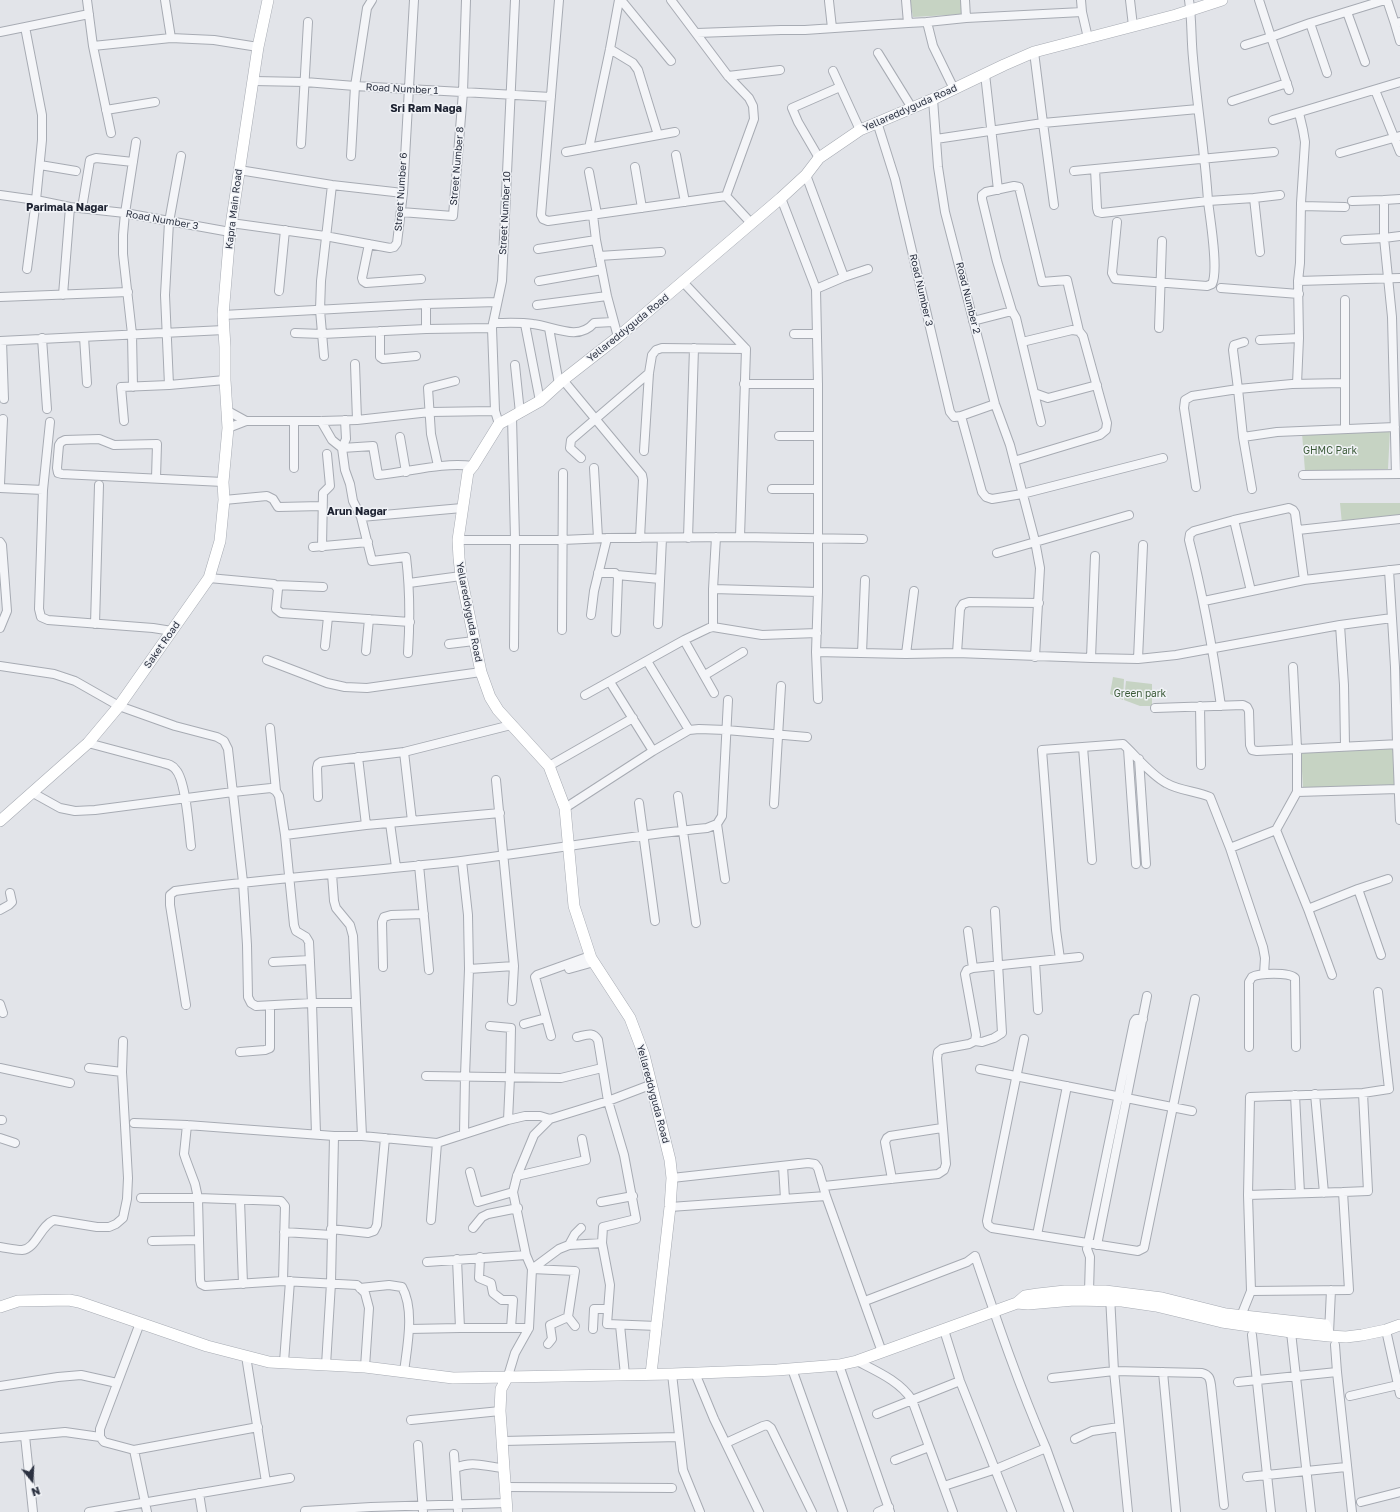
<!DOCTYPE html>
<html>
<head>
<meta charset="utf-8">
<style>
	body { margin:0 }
	#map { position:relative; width:1400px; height:1512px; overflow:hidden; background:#e2e4e9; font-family:"Golos Text",sans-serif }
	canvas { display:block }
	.north { position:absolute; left:12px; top:1460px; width:40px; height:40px; -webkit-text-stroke:3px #f1f3f7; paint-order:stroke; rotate:162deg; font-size:11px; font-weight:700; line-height:16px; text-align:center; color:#2b3140 }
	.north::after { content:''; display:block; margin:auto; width:14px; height:18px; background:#2b3140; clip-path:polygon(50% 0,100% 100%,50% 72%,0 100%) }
</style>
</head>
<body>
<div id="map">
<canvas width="1400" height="1512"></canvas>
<div class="north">N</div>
</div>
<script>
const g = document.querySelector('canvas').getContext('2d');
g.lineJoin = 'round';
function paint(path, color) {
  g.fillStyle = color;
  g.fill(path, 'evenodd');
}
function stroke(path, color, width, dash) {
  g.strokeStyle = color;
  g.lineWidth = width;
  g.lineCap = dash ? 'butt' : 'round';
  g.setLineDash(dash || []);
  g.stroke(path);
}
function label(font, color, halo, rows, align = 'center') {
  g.font = font + ' "Golos Text",sans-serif';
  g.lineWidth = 3;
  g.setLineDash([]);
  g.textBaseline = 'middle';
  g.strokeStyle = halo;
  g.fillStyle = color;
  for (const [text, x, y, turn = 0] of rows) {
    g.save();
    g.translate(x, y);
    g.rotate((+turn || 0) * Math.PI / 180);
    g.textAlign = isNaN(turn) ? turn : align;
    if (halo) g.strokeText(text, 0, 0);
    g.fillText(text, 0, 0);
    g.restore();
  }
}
paint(new Path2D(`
	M910 0H965L966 14 913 17Z
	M1390 430 1388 469 1305 471 1302 433Z
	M1340 503H1400V516L1342 524Z
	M1113 677 1124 679 1123 700 1110 694Z
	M1126 681 1152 684V706H1140L1124 700Z
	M1394 747 1395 786 1303 789 1301 753Z`), '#c6d3c3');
const street = new Path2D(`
	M87 0 93 46 111 133
	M165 0 171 38
	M559 0 541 215 543 219 548 221 726 196
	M621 0 671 61
	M671 0 728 76 749 98 753 106 754 119 726 196 751 223
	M906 0 908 23 927 22 933 46 954 89
	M965 0 966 18 1082 12
	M1081 0 1082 12 1088 38
	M1130 0 1133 26
	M1189 0C1192 19 1191 39 1193 58 1197 106 1205 153 1208 201L1254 198 1260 252
	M1259 0 1271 37 1310 23 1385 0
	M1387 0 1395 24 1400 22
	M829 1 832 28
	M1347 12 1365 62
	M927 22 966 18
	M1310 23 1327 73
	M1395 24 1400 41
	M25 27 42 115V140L36 200 27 269
	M0 32 89 14
	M697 33 781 30H805L908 23
	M1245 45 1271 37 1289 90
	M93 46 171 38 214 40 258 47
	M610 49 633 63 638 70 658 135
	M878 53 912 108
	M833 71 860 130
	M985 74 998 190
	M728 76 780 70
	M254 81 305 82 355 86 551 97
	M1375 90 1400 152
	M933 99 938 167 945 212 995 404 1010 445 1035 541 1040 568 1035 657
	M1232 101 1287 83
	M106 110 155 102
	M1273 120 1400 82
	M877 122 895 179 950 412 954 417 961 416 995 404
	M936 139 1043 123 1034 52
	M301 144 308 22
	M589 148 610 49 619 0
	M566 152 675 132
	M1340 153 1400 136
	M676 155 685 202
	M351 156 355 86 367 8 372 0
	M819 158 798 122 792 108 840 87
	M40 165 76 171
	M635 167 642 208
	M1095 169 1097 208 1098 212 1102 213 1208 201C1210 219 1219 270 1212 284L1207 286 1115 279 1112 273 1117 222
	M239 170 332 185 403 193
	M1074 171 1274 152
	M589 172 597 214
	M806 175 844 277 868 269
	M0 195 36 200 70 207 125 213 230 232
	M781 198 816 289 818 384V592L816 652 818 699
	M1254 198 1280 195
	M1352 201 1384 200
	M1054 205 1043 123 1198 109
	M1301 206 1345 207
	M82 208 90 160 96 158 133 162
	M401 212 453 216 463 92 466 0
	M593 215 596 240
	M231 223 325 236 390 248 394 247 397 243 403 193 414 0
	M1345 240 1384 238V200L1400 199
	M369 244 362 278 363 281 366 283 421 279
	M538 249 596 240 607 296 618 337
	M599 256 661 252
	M539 281 602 270
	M1298 281 1400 278
	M683 282 746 349 740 537
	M1221 288 1299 294
	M816 289 844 277
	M279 291 285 230
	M63 295 70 207
	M0 297 128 292
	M1345 300V429
	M537 305 607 296
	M1012 311 997 261 982 199V195L986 192 1014 186 1019 187 1020 191 1042 282 1067 280 1079 331
	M223 315 426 304 497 302
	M973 321 1012 311 1016 318 1041 422
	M493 323C506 323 520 322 533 324 553 326 578 342 594 323L613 322
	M525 324 540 401
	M549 328 559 384
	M1159 328 1162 241
	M426 329V304
	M380 331V357L383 359 416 356
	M295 333 322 334 426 329 492 328
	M794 334H817
	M84 337 87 383
	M42 338 47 409
	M1260 340 1299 338
	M0 341 224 330
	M2 341 4 399
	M1244 342 1234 345 1233 350 1238 389 1292 384 1345 383
	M324 356 320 310 321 281 332 185
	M355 364 357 420
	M515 365 520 413
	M563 380 642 475 643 480 640 538
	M744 384H818
	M1297 384 1299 338 1298 281 1300 263 1301 203 1305 142 1303 130 1299 113
	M169 385 165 295 169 222 181 156
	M133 387 132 334 123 254V235L125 213 136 142
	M1034 393 1048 398 1097 385
	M226 410 246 421
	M961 416 982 492 986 497 992 499 1022 494 1163 458
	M512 417 515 539 514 647
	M345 420 346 439 342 448 345 470 350 484 353 501 361 517 372 561 406 557C410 589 410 621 408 653
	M124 421 121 387 169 385 225 380
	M294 421V468
	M321 421 332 440 342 448 373 446 378 475C410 472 441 462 473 466
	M50 422 43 490 39 609 41 617 48 620 153 628 172 631
	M499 424 495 411 492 328 502 281 515 0
	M228 428 246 421H321L357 420 430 412 495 411
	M779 436H818
	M400 437 406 472
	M644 451 649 373 652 355 656 350 662 348 746 349
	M581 458 570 448 571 440 649 373
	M1014 461 1100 435 1106 430 1107 423 1083 336 1079 331 1072 330 1022 342
	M438 466 431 434 428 388 455 381
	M594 468 598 538
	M1396 474 1392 317 1384 238 1400 236
	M1303 475 1400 474
	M156 478 157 444 114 445 99 439 65 440 61 442 59 445 57 468 58 473 62 474 223 482
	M0 484 3 419
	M1196 487 1184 408 1185 400 1192 396 1238 389 1243 437
	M0 488 43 490
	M772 489H818
	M1252 489 1243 437 1277 432 1395 427
	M224 500 267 496 273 499 278 507 322 506
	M361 517 462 508
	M1234 520 1251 591
	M1298 530 1400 519
	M688 538 694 348
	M458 540H562L607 538 740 537 863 539
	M0 542 2 545 7 611 0 628
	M313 547 368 542
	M322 547 323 493 330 486 327 454
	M997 553 1129 515
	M1389 570 1395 667 1397 744 1400 820
	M598 573H615L617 575 660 579
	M209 578 274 584 278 589 276 609 281 613 410 622
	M409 583 461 576
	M276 585 323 587
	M713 589 818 592
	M1204 601 1304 580 1400 569
	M591 615 594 591 607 538
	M95 624 99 485
	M658 624 662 538
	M1340 625 1344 685 1345 746
	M713 627V589L716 537
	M562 630 563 473
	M616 632 618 578 617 575
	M684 640 714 693
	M449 644 474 641
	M325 646 328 617
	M366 651 369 619
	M816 652 906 654 957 653 1091 658 1138 659 1176 655 1340 625 1392 618
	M862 653 865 580
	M957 653 960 609 963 604 969 602 1039 603
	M906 654 914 591
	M1091 658 1095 556
	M1138 659 1143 545
	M267 660 327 683 345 687 367 688 481 672
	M647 661 689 730
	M0 666 54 674 75 681 119 706 175 726 217 737 224 741 228 749 243 882 247 945 248 997 251 1003 256 1006 312 1003H356
	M705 675 743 652
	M610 682 653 751
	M585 695 684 640 709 628 713 627 762 635 817 633
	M1200 706 1201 765
	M1221 706C1213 650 1203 595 1189 540L1190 534 1194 531 1234 520 1289 508 1293 510 1295 513 1304 580
	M1155 708 1243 705 1247 707 1249 711 1250 745 1252 750 1257 751 1400 744
	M270 728 276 791
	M88 743 163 763C168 764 173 765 176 770 186 781 189 830 191 846
	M1083 747 1092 860
	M1128 749 1136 864
	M404 752 412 821
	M358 757 366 825
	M1139 759 1146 864
	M549 766 633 718
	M496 780 514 966 512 1001
	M1297 792 1398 789
	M33 793 60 808 75 811 95 810 233 792 271 788 276 791 279 796 285 835 294 925 296 931 306 937 309 942 312 1003 316 1134
	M678 796 696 923
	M318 797 317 768 318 764 321 762 404 752 511 725
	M639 803 655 921
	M774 804 781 686
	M565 808 653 751 689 730 699 729 726 730 807 737
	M390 823 396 867
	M1276 830 1308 909 1332 975
	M285 835 366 825 500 813
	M1230 848 1276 830 1297 792V748L1293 667
	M462 861 468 915 469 969 465 1076 464 1134
	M419 865 429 970
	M332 874 334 901 336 908 350 925 353 936 362 1136
	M725 879 717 824 722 816 728 700
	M1358 889 1381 955
	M1308 909 1358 889 1388 879
	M0 910 9 905 12 902 10 893
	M968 931 973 968
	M1060 959 1056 930 1042 750 1123 744C1136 756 1151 775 1166 783 1180 791 1196 791 1210 797L1230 848 1263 947 1265 958 1264 974
	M273 962 310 960
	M1035 962 1038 1010
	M383 967 382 922 384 917 391 915 424 914
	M469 969 514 966
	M569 969 594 962
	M0 1004 3 1013
	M186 1005 170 905V895L175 891C270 878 366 872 461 861 543 851 625 836 707 828L717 824
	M524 1024 546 1018
	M490 1026 511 1028 510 1077 508 1120
	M551 1036 535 977 537 975 590 956
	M577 1037C586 1035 593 1031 598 1040L608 1101 624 1155 636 1219 603 1227 602 1243 610 1285 607 1324 657 1326
	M1024 1039 987 1221 988 1225 992 1228 1138 1251 1144 1248 1195 999
	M975 1041 976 1035 965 974 967 970 973 968 1079 957
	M1249 1047V982L1252 977C1259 973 1289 972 1295 978L1296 1047
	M240 1052 265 1050 270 1048V1006
	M0 1068 70 1083
	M89 1068 122 1072
	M980 1069 1192 1111
	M426 1076 561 1078 602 1068
	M1315 1094 1324 1193
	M1295 1095 1300 1193
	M0 1120H2
	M134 1123 187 1125 334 1136H362L437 1143 508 1120 525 1116H540L550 1119 608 1101 650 1085
	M187 1125 184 1154 186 1160 195 1184 198 1198 200 1280 201 1284 205 1286 283 1281 357 1285 365 1293 369 1308 365 1367
	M0 1138 15 1143
	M783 1166 785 1199
	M470 1172 478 1202 513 1192
	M517 1176 586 1160 582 1139
	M672 1178 808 1163 815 1164 818 1168 826 1196 882 1352
	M892 1179 885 1142 887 1138 890 1136 942 1128
	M824 1186 938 1174 944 1170 946 1164 937 1058 938 1052 942 1049 969 1044 975 1041 982 1042 994 1038 1002 1033 995 911
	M1343 1192 1368 1191 1363 1093
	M1248 1195 1343 1192 1349 1290 1251 1291
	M141 1198H198L281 1201 285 1206 283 1281
	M240 1200 243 1284
	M601 1202 633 1196
	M670 1207 826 1196
	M431 1220 437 1143
	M473 1228 482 1217 488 1214 518 1208
	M331 1229 368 1233 374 1231 377 1225 385 1138
	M284 1232 331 1235
	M1037 1235 1067 1086
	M152 1241 199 1240
	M569 1245 575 1234 581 1228
	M1097 1245 1147 996
	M0 1247C7 1248 15 1250 22 1250 36 1249 40 1226 54 1220L97 1227H109L116 1224 123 1218 127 1199 128 1178 122 1072 123 1041
	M480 1257 479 1278 491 1283 493 1293 502 1300H513L511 1328
	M457 1259 460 1328
	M427 1262 526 1255
	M532 1269 575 1271 568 1317 575 1326
	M532 1269 559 1249 569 1245 602 1243
	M360 1288 389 1285 402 1287C415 1310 407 1347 404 1372
	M1089 1291 1090 1257 1087 1249 1088 1243 1134 1022 1136 1019H1143
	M1110 1296 1114 1371 1128 1512
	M865 1301 967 1262 975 1256C997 1321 1019 1386 1046 1448L996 1469 944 1486
	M1241 1316 1251 1291 1248 1195 1250 1097 1363 1093 1389 1089 1378 992
	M620 1325 625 1375
	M409 1329 460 1328H529
	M593 1329 594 1309H608
	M944 1330 960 1381 1012 1512
	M1386 1330 1400 1394
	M1291 1332 1311 1512
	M1329 1333 1331 1290
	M1252 1335 1271 1512
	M548 1344 552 1339 550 1325 568 1317
	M1335 1345 1337 1372
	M246 1356 266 1482
	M857 1361C876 1371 900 1381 912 1400L953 1512
	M284 1362 290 1281
	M326 1365 331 1283 334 1136
	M839 1365 890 1512
	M792 1369 843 1512
	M1163 1372 1176 1511
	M695 1373 714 1419 759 1512
	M672 1374 683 1470 700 1512
	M508 1376 515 1353 529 1328 532 1269 526 1255 513 1192 517 1176 534 1135 550 1119
	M1052 1378 1114 1371 1202 1373C1209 1375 1210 1378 1211 1385L1224 1505
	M1238 1382 1337 1372 1352 1512
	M0 1386 58 1377 81 1375 117 1383
	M1350 1396 1398 1385
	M877 1414 960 1381
	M411 1420 500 1411
	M25 1436 33 1512
	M100 1437V1429L140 1323
	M0 1438 65 1432 100 1437 104 1442 134 1450 258 1427
	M1075 1439 1092 1431 1119 1427
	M503 1441 679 1437
	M726 1443 763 1426 767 1425 771 1428 812 1512
	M418 1445 423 1512
	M1046 1448 1069 1512
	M134 1450 147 1512
	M454 1454 458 1512
	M895 1460 929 1447
	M455 1468C475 1460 484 1467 504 1468
	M1247 1477 1346 1467
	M505 1487 672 1488
	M199 1493 202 1512
	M1361 1502 1400 1492
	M305 1511 371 1507 507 1503
	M89 1512 290 1478
	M878 1512 889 1507`);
const secondary = new Path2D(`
	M0 821 88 743 119 706 209 578 220 541 224 500 223 482 228 428 225 380V347L223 315 230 232 258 47 268 0
	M1017 1303 1028 1304 1074 1300 1122 1301 1156 1306 1222 1322 1291 1332 1329 1336 1346 1337 1362 1335 1386 1330 1400 1325
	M0 1307 18 1301 69 1300 79 1302 207 1346 269 1362 365 1367 453 1378 672 1374 777 1370 839 1365 857 1361 1017 1303 1025 1296 1038 1294 1065 1291H1105L1162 1298 1226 1314 1325 1325 1329 1336
	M651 1374 670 1207 672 1178 670 1160 644 1055 630 1018 591 958 574 906 565 808 549 766 498 710 490 697 481 672 461 576 459 558 458 540 468 472 473 466 499 424 540 401 563 380 618 337 781 198 806 175 819 158 860 130 933 99 1004 65 1034 52 1176 15 1222 0
	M507 1512 500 1411 501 1389 508 1376`);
stroke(street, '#a7abb3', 10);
stroke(secondary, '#a7abb3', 12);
stroke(street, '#f4f5f8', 8);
stroke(secondary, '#fff', 11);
label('10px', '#2b3140', '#f1f3f7', [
	["Road Number 1",402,89,3],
	["Yellareddyguda Road",910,108,-24],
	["Street Number 8",457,166,-85],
	["Street Number 6",401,192,-86],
	["Kapra Main Road",234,209,-83],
	["Street Number 10",505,213,-87],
	["Road Number 3",162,220,10],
	["Road Number 3",921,290,77],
	["Road Number 2",968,298,76],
	["Yellareddyguda Road",628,328,-39],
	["Yellareddyguda Road",469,612,79],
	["Saket Road",162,645,-55],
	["Yellareddyguda Road",653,1094,75]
]);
label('10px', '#3c5b39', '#f1f3f7', [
	["GHMC Park",1330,451],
	["Green park",1140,694]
]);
label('bold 11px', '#1d2231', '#f1f3f7', [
	["Sri Ram Naga",426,109],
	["Parimala Nagar",67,208],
	["Arun Nagar",357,512]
]);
</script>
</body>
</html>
